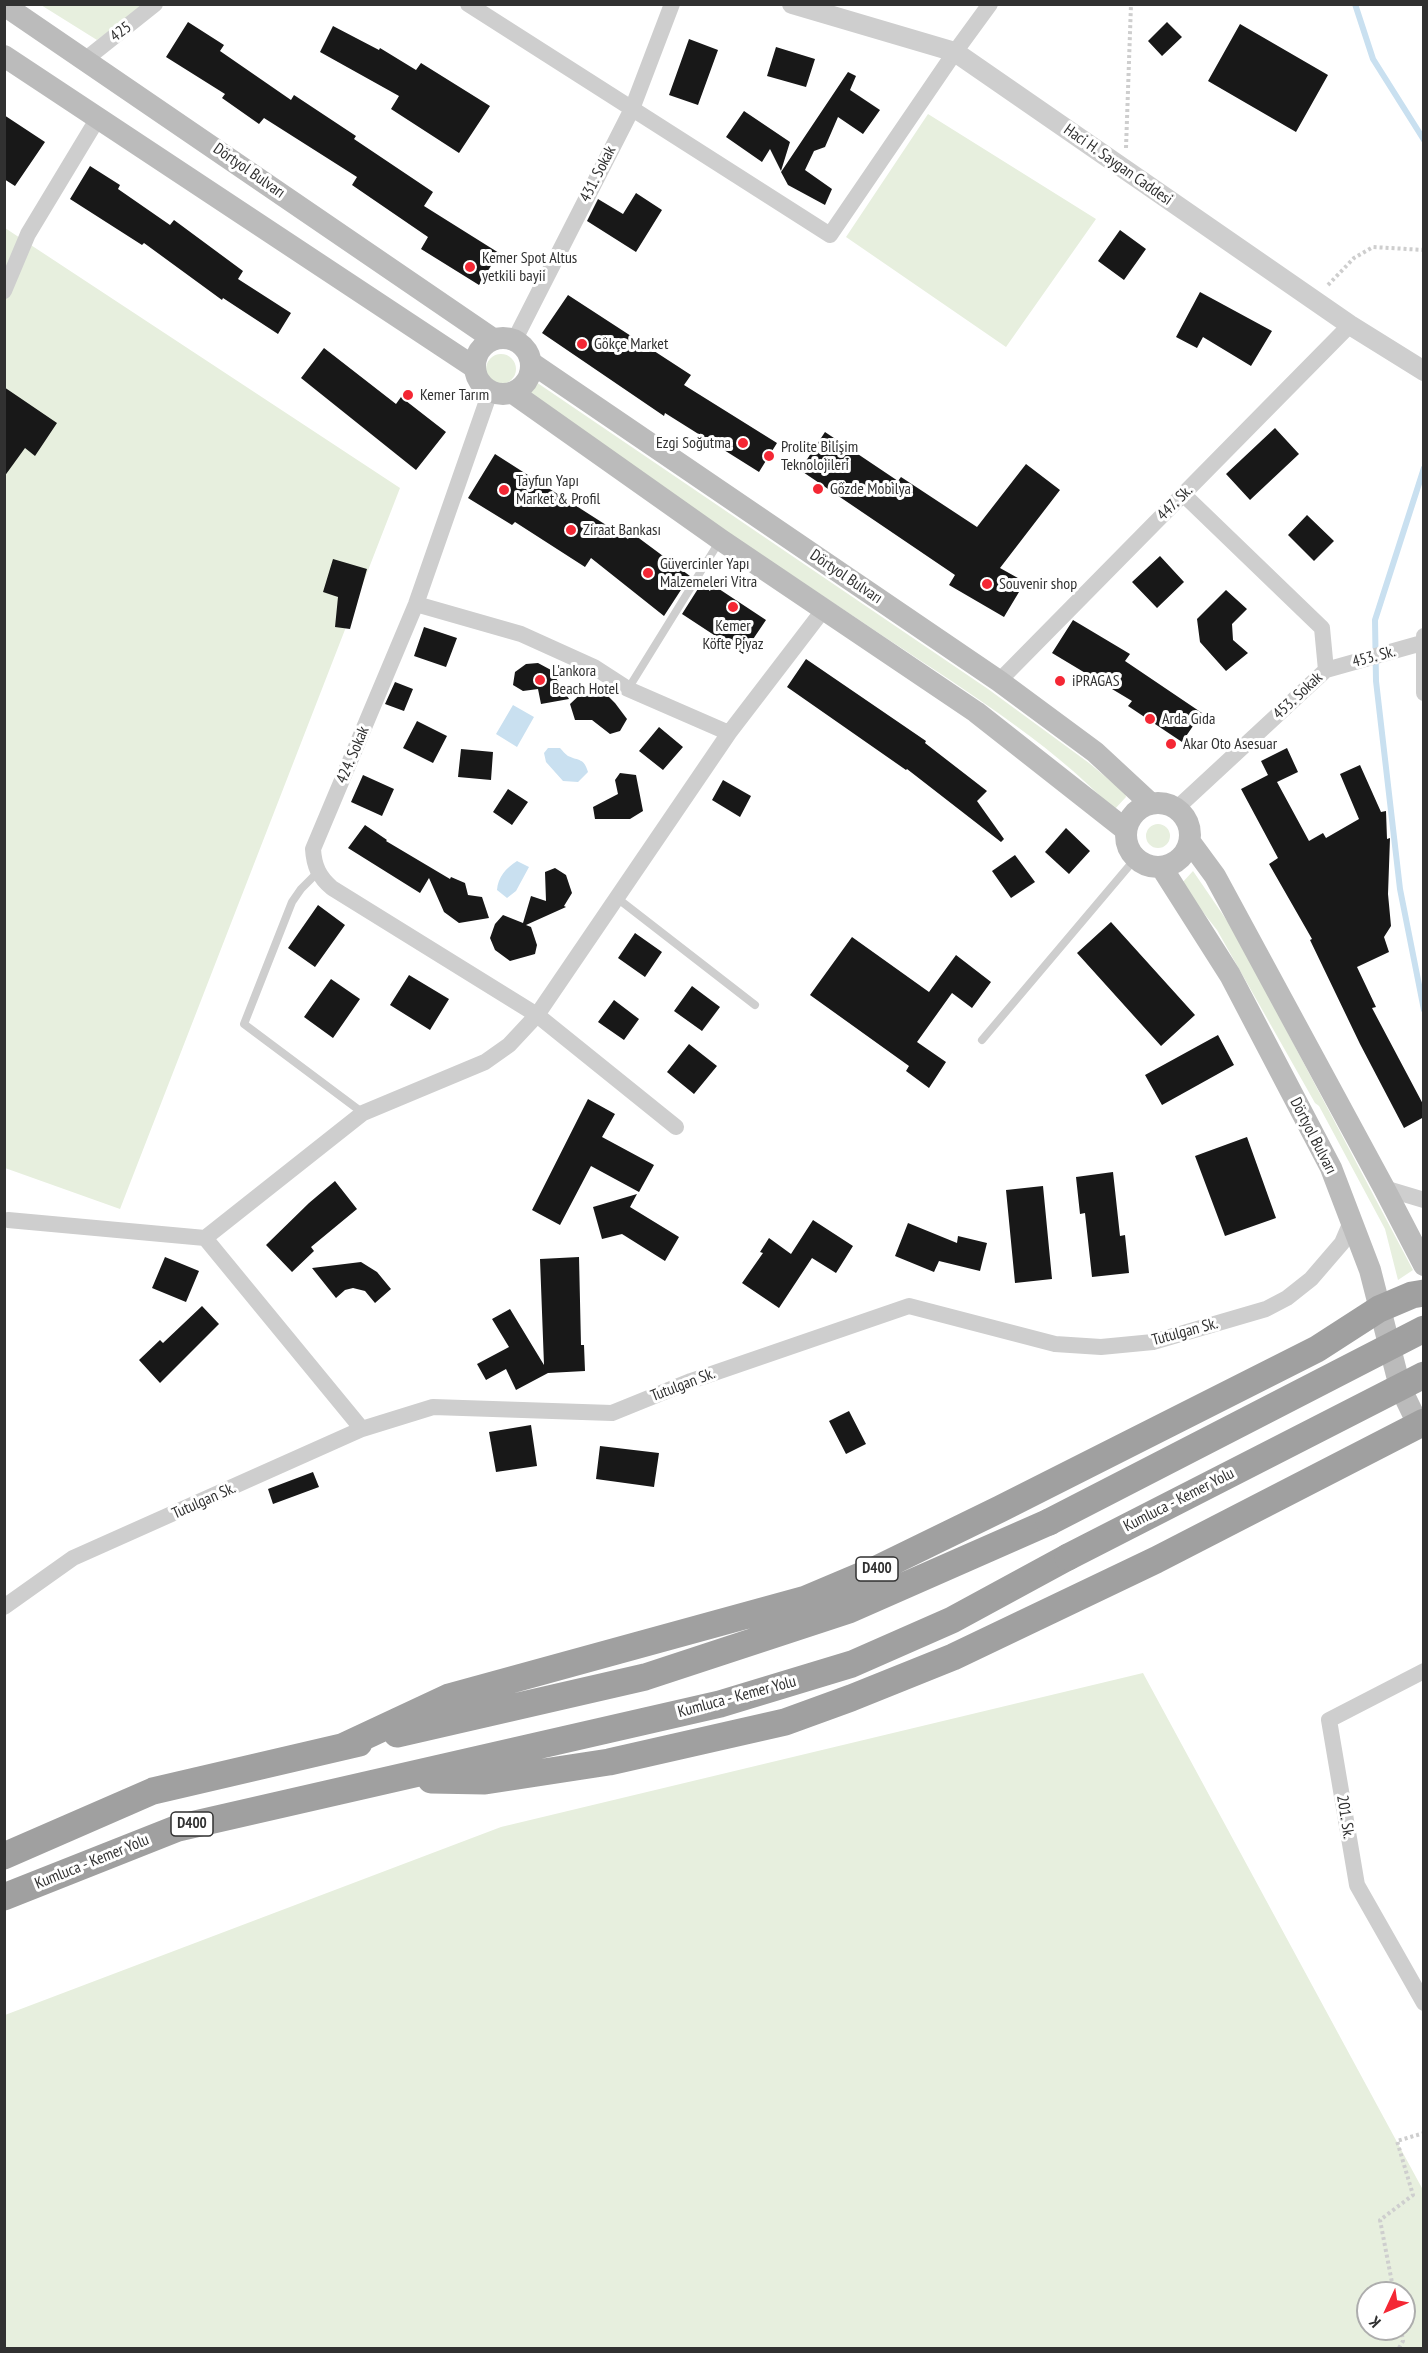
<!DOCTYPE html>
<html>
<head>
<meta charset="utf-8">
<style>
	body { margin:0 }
	#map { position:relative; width:1428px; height:2353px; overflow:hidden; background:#fff; font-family:"PT Sans Narrow",sans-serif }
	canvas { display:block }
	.frame { position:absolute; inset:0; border:6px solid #313131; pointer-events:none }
	.north { position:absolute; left:1356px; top:2281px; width:60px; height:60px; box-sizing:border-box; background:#fff; border:2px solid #adadad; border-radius:50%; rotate:226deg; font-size:16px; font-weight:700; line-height:24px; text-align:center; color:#313131 }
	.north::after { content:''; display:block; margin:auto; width:21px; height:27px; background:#f42734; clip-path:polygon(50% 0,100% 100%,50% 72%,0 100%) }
</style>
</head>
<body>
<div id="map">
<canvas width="1428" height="2353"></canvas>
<div class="frame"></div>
<div class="north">K</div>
</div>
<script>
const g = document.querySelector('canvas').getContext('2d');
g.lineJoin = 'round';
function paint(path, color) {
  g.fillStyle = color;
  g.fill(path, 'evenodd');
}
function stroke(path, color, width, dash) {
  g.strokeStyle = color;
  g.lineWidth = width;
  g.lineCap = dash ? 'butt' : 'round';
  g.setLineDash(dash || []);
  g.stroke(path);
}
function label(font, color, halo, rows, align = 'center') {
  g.font = font + ' "PT Sans Narrow",sans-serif';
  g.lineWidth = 6;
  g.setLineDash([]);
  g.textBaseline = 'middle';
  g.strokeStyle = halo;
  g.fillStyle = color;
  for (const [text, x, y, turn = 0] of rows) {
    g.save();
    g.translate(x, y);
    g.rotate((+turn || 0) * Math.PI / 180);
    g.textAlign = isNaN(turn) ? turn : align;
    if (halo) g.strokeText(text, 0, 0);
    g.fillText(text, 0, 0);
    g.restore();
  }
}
paint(new Path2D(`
	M41 5H144L97 40Z
	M928 114 1096 219 1006 347 846 237Z
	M5 228 400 488 120 1209 5 1168Z
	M486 369a15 15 0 1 1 30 0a15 15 0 1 1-30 0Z
	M536 382 988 689 1089 763 1125 793 1126 797 1114 810C1048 740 955 684 874 630 758 553 643 475 527 397Z
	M1146 836a12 12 0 1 1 24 0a12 12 0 1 1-24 0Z
	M1193 871 1234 931 1413 1270 1398 1280 1385 1229 1319 1106 1315 1103 1217 930 1181 884Z
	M1143 1673 1423 2190V2348H5V2015L501 1827ZM1368 2293H1404V2329H1368Z`), '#e7efde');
paint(new Path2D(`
	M513 705 534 717 517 747 496 734Z
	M548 748H560C563 751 565 754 568 756 579 761 584 758 588 772L578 782 563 781 546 762 544 753Z
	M517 861 529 867 516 891 507 898 497 890C498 877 506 868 517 861Z`), '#c9e0f0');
stroke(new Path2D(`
	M1355 4 1373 59 1424 140
	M1424 468 1375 620 1376 681 1400 889 1424 1010`), '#c9e0f0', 6);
paint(new Path2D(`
	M188 22 224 45 220 51 291 100 294 95 356 136 354 139 433 192 424 206 499 253 479 285 421 249 428 237 352 185 357 177 264 118 259 124 222 98 225 94 166 57Z
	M1167 22 1182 37 1162 56 1148 41Z
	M1240 24 1328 75 1296 132 1208 81Z
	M333 26 379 50 380 48 416 70 421 63 490 106 459 153 391 109 399 96 320 52Z
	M689 39 718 50 698 105 669 95Z
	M776 47 815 59 806 87 767 76Z
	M848 72 856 76 850 90 880 110 863 134 838 117 825 147 814 151 805 170 832 189 825 205 788 185 781 172Z
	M744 111 790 142 781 171 770 149 762 162 726 137Z
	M4 115 45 142 15 186 4 179Z
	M90 166 120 185 118 189 170 225 174 220 243 271 238 279 291 313 278 334 223 298 222 300 144 243 142 245 70 199Z
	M636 193 662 210 636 252 587 221 598 199 623 214Z
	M1120 230 1146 249 1124 280 1098 261Z
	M1200 292 1272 331 1251 366 1203 337 1197 348 1176 337Z
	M568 295 691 375 684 385 777 443 759 472 665 413 664 416 542 333Z
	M324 348 396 404 401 397 446 432 416 470 301 378Z
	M4 387 57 423 35 456 25 448 4 477Z
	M1275 428 1299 454 1250 500 1226 474Z
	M825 432 898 481 901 477 977 527 1026 464 1060 490 1000 568 1025 582 1004 617 949 585 955 575 800 470Z
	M495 454 628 539 632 533 690 576 664 616 591 558 585 567 515 522 512 525 468 498Z
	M1307 515 1334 541 1314 561 1288 535Z
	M1160 556 1184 582 1157 608 1132 582Z
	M333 559 367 569 350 629 335 627 338 597 323 592Z
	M701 584 710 591 713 585 766 620 743 654 682 614Z
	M1226 590 1247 609 1232 624 1233 640 1248 653 1226 671 1200 642 1197 619Z
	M1073 620 1130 654 1125 661 1202 713 1182 742 1128 706 1132 701 1052 653Z
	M424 627 457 638 446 667 414 656Z
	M806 659 926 741 925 743 987 791 977 801 1004 839 1001 842 907 769 906 770 787 687Z
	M538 663 551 670 569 699 541 704 538 689 523 691 513 685 515 672 526 664Z
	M395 682 413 689 404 711 385 704Z
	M586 689 604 692 615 703 627 719 620 731 610 734 592 720H575L570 704Z
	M417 721 447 736 433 763 403 748Z
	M659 727 683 747 663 770 639 751Z
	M1287 748 1298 772 1277 782 1309 841 1323 833 1326 838 1359 819 1340 774 1360 765 1381 812 1386 811 1387 839 1390 838 1388 894 1391 926 1384 937 1389 952 1357 967 1376 1007 1372 1008 1424 1106V1117L1404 1128 1360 1044 1310 940 1312 939 1269 864 1278 858 1241 789 1268 775 1261 761Z
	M461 749 493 752 491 780 458 777Z
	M620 773 636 775 643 811 630 819H595L593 807 618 794 615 780Z
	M363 775 394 789 382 816 351 802Z
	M723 780 751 796 740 817 712 800Z
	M508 789 528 802 512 825 493 812Z
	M365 825 387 840 386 841 450 879 451 877 465 883 468 895 482 897 489 918 459 923 444 912 429 878 420 893 348 848Z
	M1066 828 1090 851 1069 874 1045 852Z
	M1015 855 1035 882 1011 898 992 871Z
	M555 868 566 875 572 893 564 906 566 907 526 925 531 927 537 945 535 954 510 961 495 950 490 938 495 924 503 915 523 923 531 896 546 901 545 872Z
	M318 905 345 925 315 967 288 948Z
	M1111 922 1195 1015 1161 1046 1077 953Z
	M635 933 662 952 645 977 618 958Z
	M852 937 929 992 956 955 991 982 972 1008 952 993 917 1042 946 1062 929 1088 906 1071 909 1066 810 995Z
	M409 975 449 999 430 1030 390 1005Z
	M331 979 360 999 333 1038 304 1017Z
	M692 986 720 1007 702 1031 674 1011Z
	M614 1000 639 1019 624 1040 598 1022Z
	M1218 1035 1234 1065 1162 1105 1145 1075Z
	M689 1044 717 1066 694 1094 667 1072Z
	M588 1099 615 1114 602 1137 654 1165 639 1192 591 1166 560 1225 532 1210Z
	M1247 1137 1276 1218 1225 1236 1195 1156Z
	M1113 1172 1120 1236 1125 1235 1129 1273 1092 1277 1085 1213 1080 1214 1076 1177Z
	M335 1181 357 1209 311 1247 314 1251 292 1272 266 1245 309 1203Z
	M1043 1186 1052 1279 1015 1283 1006 1190Z
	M637 1194 630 1207 679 1237 665 1261 622 1234 602 1239 593 1207Z
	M813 1220 853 1246 836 1273 812 1258 779 1308 742 1283 763 1253 760 1252 769 1238 791 1254Z
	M908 1223 957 1243 958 1236 987 1243 980 1271 939 1261 934 1272 895 1256Z
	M165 1257 199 1271 186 1302 152 1288Z
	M579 1257 581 1345H584L585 1371 548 1373 516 1390 506 1369 486 1380 477 1364 509 1347 492 1319 510 1309 544 1365 540 1259Z
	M361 1262 377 1272 391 1289 375 1303 365 1291 353 1288 345 1290 336 1298 312 1268Z
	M202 1306 219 1324 160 1383 139 1360 160 1340 163 1343Z
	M849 1411 866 1444 846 1454 829 1421Z
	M531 1425 537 1466 496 1472 489 1432Z
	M600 1446 659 1453 654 1487 596 1479Z
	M313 1472 319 1487 273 1504 268 1489Z`), '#181818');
stroke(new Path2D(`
	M1126 148 1131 4
	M1328 285 1354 258 1373 247 1424 250
	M1394 2293 1380 2220 1413 2195 1397 2141 1424 2133
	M1399 2348 1403 2341 1401 2329`), '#cecece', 4, [3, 3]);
stroke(new Path2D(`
	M628 689 719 542
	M318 872 301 889 292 902 244 1024 363 1113
	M617 898 755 1005
	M982 1040 1135 859`), '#cecece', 8);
stroke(new Path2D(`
	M468 4 830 235 955 52 990 4
	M86 59 155 4
	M4 291 28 234 98 118
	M515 339 632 109 672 4
	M490 392 416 604 313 849C314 866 319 877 332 888L537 1015 676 1127
	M416 604 521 634 594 667 628 689 729 733
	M1424 636V693
	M1326 670 1422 643
	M999 681 1350 325
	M1177 808 1326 670 1322 628 1183 494
	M1384 1188 1424 1200
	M8 1220 205 1238 363 1113 485 1062 509 1045 537 1015 729 733 824 609
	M205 1238 362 1429
	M4 1607 73 1558 362 1429 433 1407 612 1413 691 1381 909 1306 1055 1344 1101 1347 1153 1342 1266 1309 1287 1298 1311 1279 1342 1243 1351 1222
	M1424 1671 1329 1720 1357 1885 1424 2003`), '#cecece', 16);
stroke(new Path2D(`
	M792 4 955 52 1350 325 1424 371`), '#cecece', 20);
stroke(new Path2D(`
	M4 5 493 339
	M4 56 474 367
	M475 366a28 28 0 1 1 56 0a28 28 0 1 1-56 0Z
	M533 364 999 681 1095 752 1150 803
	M513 393 721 540 976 712 1126 830
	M1126 835a32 32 0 1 1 64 0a32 32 0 1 1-64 0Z
	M1190 842 1215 876 1384 1188 1424 1265
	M1162 868 1230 975 1331 1168 1370 1270 1400 1387 1418 1424`), '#bbb', 22);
stroke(new Path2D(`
	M397 1734 645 1677 849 1610 1049 1522
	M342 1747 449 1697 806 1599 877 1569 1000 1509 1317 1349 1379 1309 1412 1295 1424 1293
	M431 1780 485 1781 609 1762 785 1722 851 1698 953 1657 1156 1560 1424 1422
	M4 1856 153 1791 359 1743
	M4 1897 178 1828 720 1704 852 1664 952 1620 1068 1557`), '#a0a0a0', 27);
stroke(new Path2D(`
	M1049 1522 1424 1329
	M1068 1557 1424 1375`), '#a0a0a0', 27);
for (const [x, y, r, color] of [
	[470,267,6,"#f42734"],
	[582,344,6,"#f42734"],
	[408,395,6,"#f42734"],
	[743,443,6,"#f42734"],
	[769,456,6,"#f42734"],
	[818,489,6,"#f42734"],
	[504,490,6,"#f42734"],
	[571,530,6,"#f42734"],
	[648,573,6,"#f42734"],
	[987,584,6,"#f42734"],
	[733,607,6,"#f42734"],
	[540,680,6,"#f42734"],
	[1060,681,6,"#f42734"],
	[1150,719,6,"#f42734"],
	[1171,744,6,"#f42734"]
]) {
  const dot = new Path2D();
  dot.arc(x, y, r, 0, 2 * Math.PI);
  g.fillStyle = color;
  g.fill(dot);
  stroke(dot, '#fff', 2);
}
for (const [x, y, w] of [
	[877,1569,42],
	[192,1824,42]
]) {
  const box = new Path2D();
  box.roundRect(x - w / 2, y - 12, w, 24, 4.5);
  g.fillStyle = '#fff';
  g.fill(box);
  stroke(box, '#313131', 1.5);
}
label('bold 15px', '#313131', null, [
	["D400",877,1569],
	["D400",192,1824]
]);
label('16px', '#313131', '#fff', [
	["425",121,32,-38],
	["Haci H. Saygan Caddesi",1118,165,35],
	["Dörtyol Bulvarı",249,171,35],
	["431. Sokak",598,174,-63],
	["447. Sk.",1175,503,-45],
	["Dörtyol Bulvarı",846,577,34],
	["453. Sk.",1374,657,-15],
	["453. Sokak",1298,696,-43],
	["424. Sokak",353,755,-67],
	["Dörtyol Bulvarı",1313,1136,63],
	["Tutulgan Sk.",1185,1332,-15],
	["Tutulgan Sk.",683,1385,-21],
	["Kumluca - Kemer Yolu",1179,1500,-27],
	["Tutulgan Sk.",204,1501,-24],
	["Kumluca - Kemer Yolu",737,1697,-15],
	["201. Sk.",1345,1817,81],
	["Kumluca - Kemer Yolu",92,1862,-22]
]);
label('16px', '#313131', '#fff', [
	["Kemer Spot Altus",482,258],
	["yetkili bayii",482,276],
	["Gökçe Market",594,344],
	["Kemer Tarım",420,395],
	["Ezgi Soğutma",731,443,"right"],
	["Prolite Bilişim",781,447],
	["Teknolojileri",781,465],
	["Tayfun Yapı",516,481],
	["Market & Profil",516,499],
	["Gözde Mobilya",830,489],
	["Ziraat Bankası",583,530],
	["Güvercinler Yapı",660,564],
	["Malzemeleri Vitra",660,582],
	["Souvenir shop",999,584],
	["Kemer",733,626,"center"],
	["Köfte Piyaz",733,644,"center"],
	["L'ankora",552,671],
	["Beach Hotel",552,689],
	["iPRAGAS",1072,681],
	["Arda Gıda",1162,719],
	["Akar Oto Asesuar",1183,744]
], 'left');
</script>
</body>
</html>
